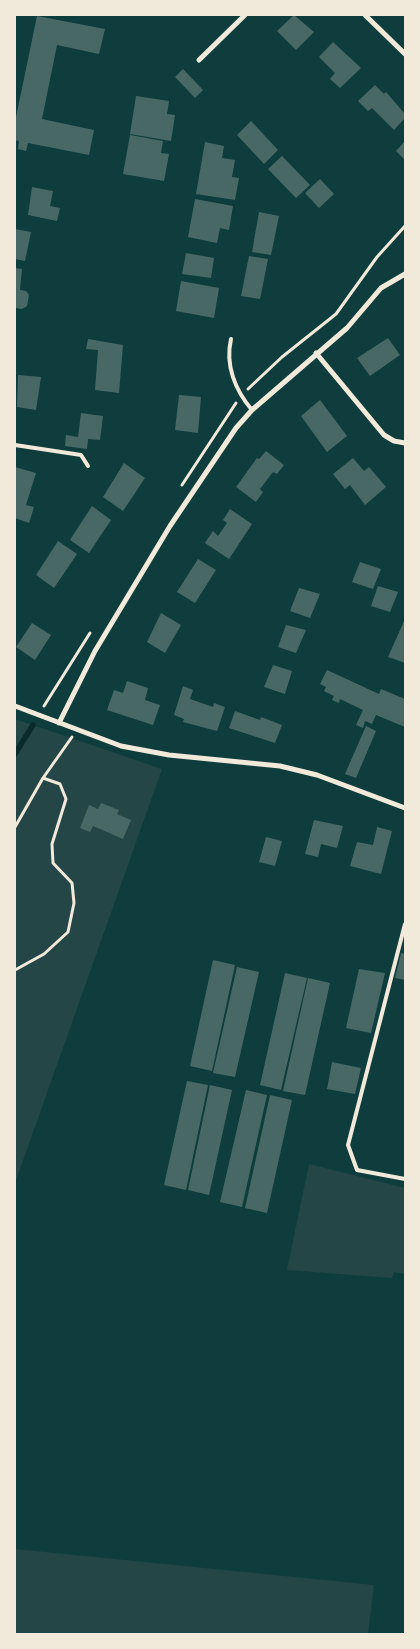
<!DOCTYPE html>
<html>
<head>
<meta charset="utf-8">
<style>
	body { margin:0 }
	#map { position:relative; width:420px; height:1649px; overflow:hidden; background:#0f3d3e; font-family:"Playfair Display",serif }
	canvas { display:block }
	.frame { position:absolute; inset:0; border:16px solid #f1e9da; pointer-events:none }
</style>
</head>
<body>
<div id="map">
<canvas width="420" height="1649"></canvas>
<div class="frame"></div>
</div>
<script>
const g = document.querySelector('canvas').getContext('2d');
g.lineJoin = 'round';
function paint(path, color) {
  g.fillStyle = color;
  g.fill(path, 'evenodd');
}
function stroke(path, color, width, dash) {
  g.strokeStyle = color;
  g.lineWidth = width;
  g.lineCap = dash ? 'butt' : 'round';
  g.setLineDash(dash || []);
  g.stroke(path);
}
paint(new Path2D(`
	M15 719 162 769 15 1183Z
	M309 1164 405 1188V1274L394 1272 392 1278 287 1270Z
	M15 1549 374 1585 368 1634H15Z`), '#244646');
stroke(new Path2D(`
	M15 754 33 725`), '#0a2a2b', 5.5);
paint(new Path2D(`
	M294 15 314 32 296 50 277 31Z
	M37 16 105 29 99 54 57 45 42 119 94 130 89 155 28 143 26 151 18 149 19 141 15 140V122Z
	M333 42 361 68 340 88 330 79 335 73 319 57Z
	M183 69 203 90 195 98 175 77Z
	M375 85 384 94 386 92 405 114V118L394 130 372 108 368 111 358 101Z
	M136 96 169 101 167 114 175 115 171 141 130 134Z
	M251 121 278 150 264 164 237 135Z
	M130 135 163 141 161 153 169 154 164 181 123 174Z
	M405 141V160L396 151Z
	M205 142 224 146 222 158 235 160 232 177 239 178 235 200 196 194Z
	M282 156 310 185 296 198 268 169Z
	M320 179 334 194 319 208 305 193Z
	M32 187 53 191 50 206 60 208 57 221 28 215Z
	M195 199 233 206 229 230 220 228 217 243 188 237Z
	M259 212 279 216 271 255 252 252Z
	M15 229 31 232 25 261 15 259Z
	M186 253 214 258 211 278 182 274Z
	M249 256 268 259 260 299 241 296Z
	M15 268 22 269 20 290 26 291 29 295 27 306 22 309 15 308Z
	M181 281 219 288 214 318 176 311Z
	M388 338 400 355 370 376 357 358Z
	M88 339 123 345 119 393 95 390 98 350 86 349Z
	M18 375 41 377 36 410 17 407Z
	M179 395 201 397 198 433 175 430Z
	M320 400 347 436 327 452 301 416Z
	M81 413 103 416 100 440 88 439 87 449 65 446 66 435 78 437Z
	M266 451 284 465 277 474 273 472 260 489 263 492 256 502 236 487 257 458 259 459Z
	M353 458 364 471 369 467 386 487 365 505 350 485 345 489 333 474Z
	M124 463 145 478 123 511 103 497Z
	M15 467 36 473 26 505 34 507 29 523 15 518Z
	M92 506 111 520 89 553 70 540Z
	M230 509 252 524 229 559 205 543 213 531 218 536 227 523 223 520Z
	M58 541 77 554 54 588 36 575Z
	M198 559 216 570 195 603 177 592Z
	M360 562 381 569 373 589 352 582Z
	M378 586 398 592 390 612 371 606Z
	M299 588 320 594 310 618 290 611Z
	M161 613 181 625 165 653 147 642Z
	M405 619V663L388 657Z
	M32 623 51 635 35 660 16 647Z
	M286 625 306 630 296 653 278 647Z
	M273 665 292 671 285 694 264 687Z
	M327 670 379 694 381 689 405 699V727L376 715 372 724 365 721 363 728 356 725 363 710 340 699 339 703 332 700 334 696 324 691 326 687 320 684Z
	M127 681 148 688 145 700 160 705 153 725 107 710 114 690 123 693Z
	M183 686 193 690 190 699 213 707 214 703 225 707 217 731 183 722 184 719 174 715Z
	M235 711 260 720 261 717 282 725 275 743 229 728Z
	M366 726 376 731 356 778 345 774Z
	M101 803 119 810 117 814 131 820 123 839 93 826 90 832 80 828 89 805 98 809Z
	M314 820 343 826 337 848 321 844 318 857 305 854Z
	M377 827 392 831 381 874 350 866 357 842 373 845Z
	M266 837 282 841 275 866 259 862Z
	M401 953 405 954V980L395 978Z
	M213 960 235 965 212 1071 190 1066Z
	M237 967 259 972 235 1077 213 1073Z
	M359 969 385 973 371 1033 346 1028Z
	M285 973 307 978 281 1090 260 1085Z
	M308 978 330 983 305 1095 283 1091Z
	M332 1062 361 1068 355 1094 327 1089Z
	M187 1081 208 1085 186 1190 164 1185Z
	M210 1085 232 1090 209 1195 188 1190Z
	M246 1090 267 1095 242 1207 220 1202Z
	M270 1095 292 1100 267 1213 245 1208Z`), '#486865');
stroke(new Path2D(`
	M248 389 282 357 336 314 377 257 405 226
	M182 485 236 403
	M44 706 90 633
	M15 827 43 778 72 737
	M15 970 44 954 68 932 74 903 72 883 53 863 52 844 66 799 60 784 43 778`), '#f1e9da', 3);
stroke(new Path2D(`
	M231 339C225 365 235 390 252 410
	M15 445 81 455 88 466
	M405 924 348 1145 357 1170 405 1179`), '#f1e9da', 4);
stroke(new Path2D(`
	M365 15 405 54
	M199 60 245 15
	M316 353 384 435 394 441 405 443
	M15 706 121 746 169 755 280 766 317 775 405 808
	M59 723 95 651 170 526 236 428 252 410 347 328 381 288 405 274`), '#f1e9da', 5);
</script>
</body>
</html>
